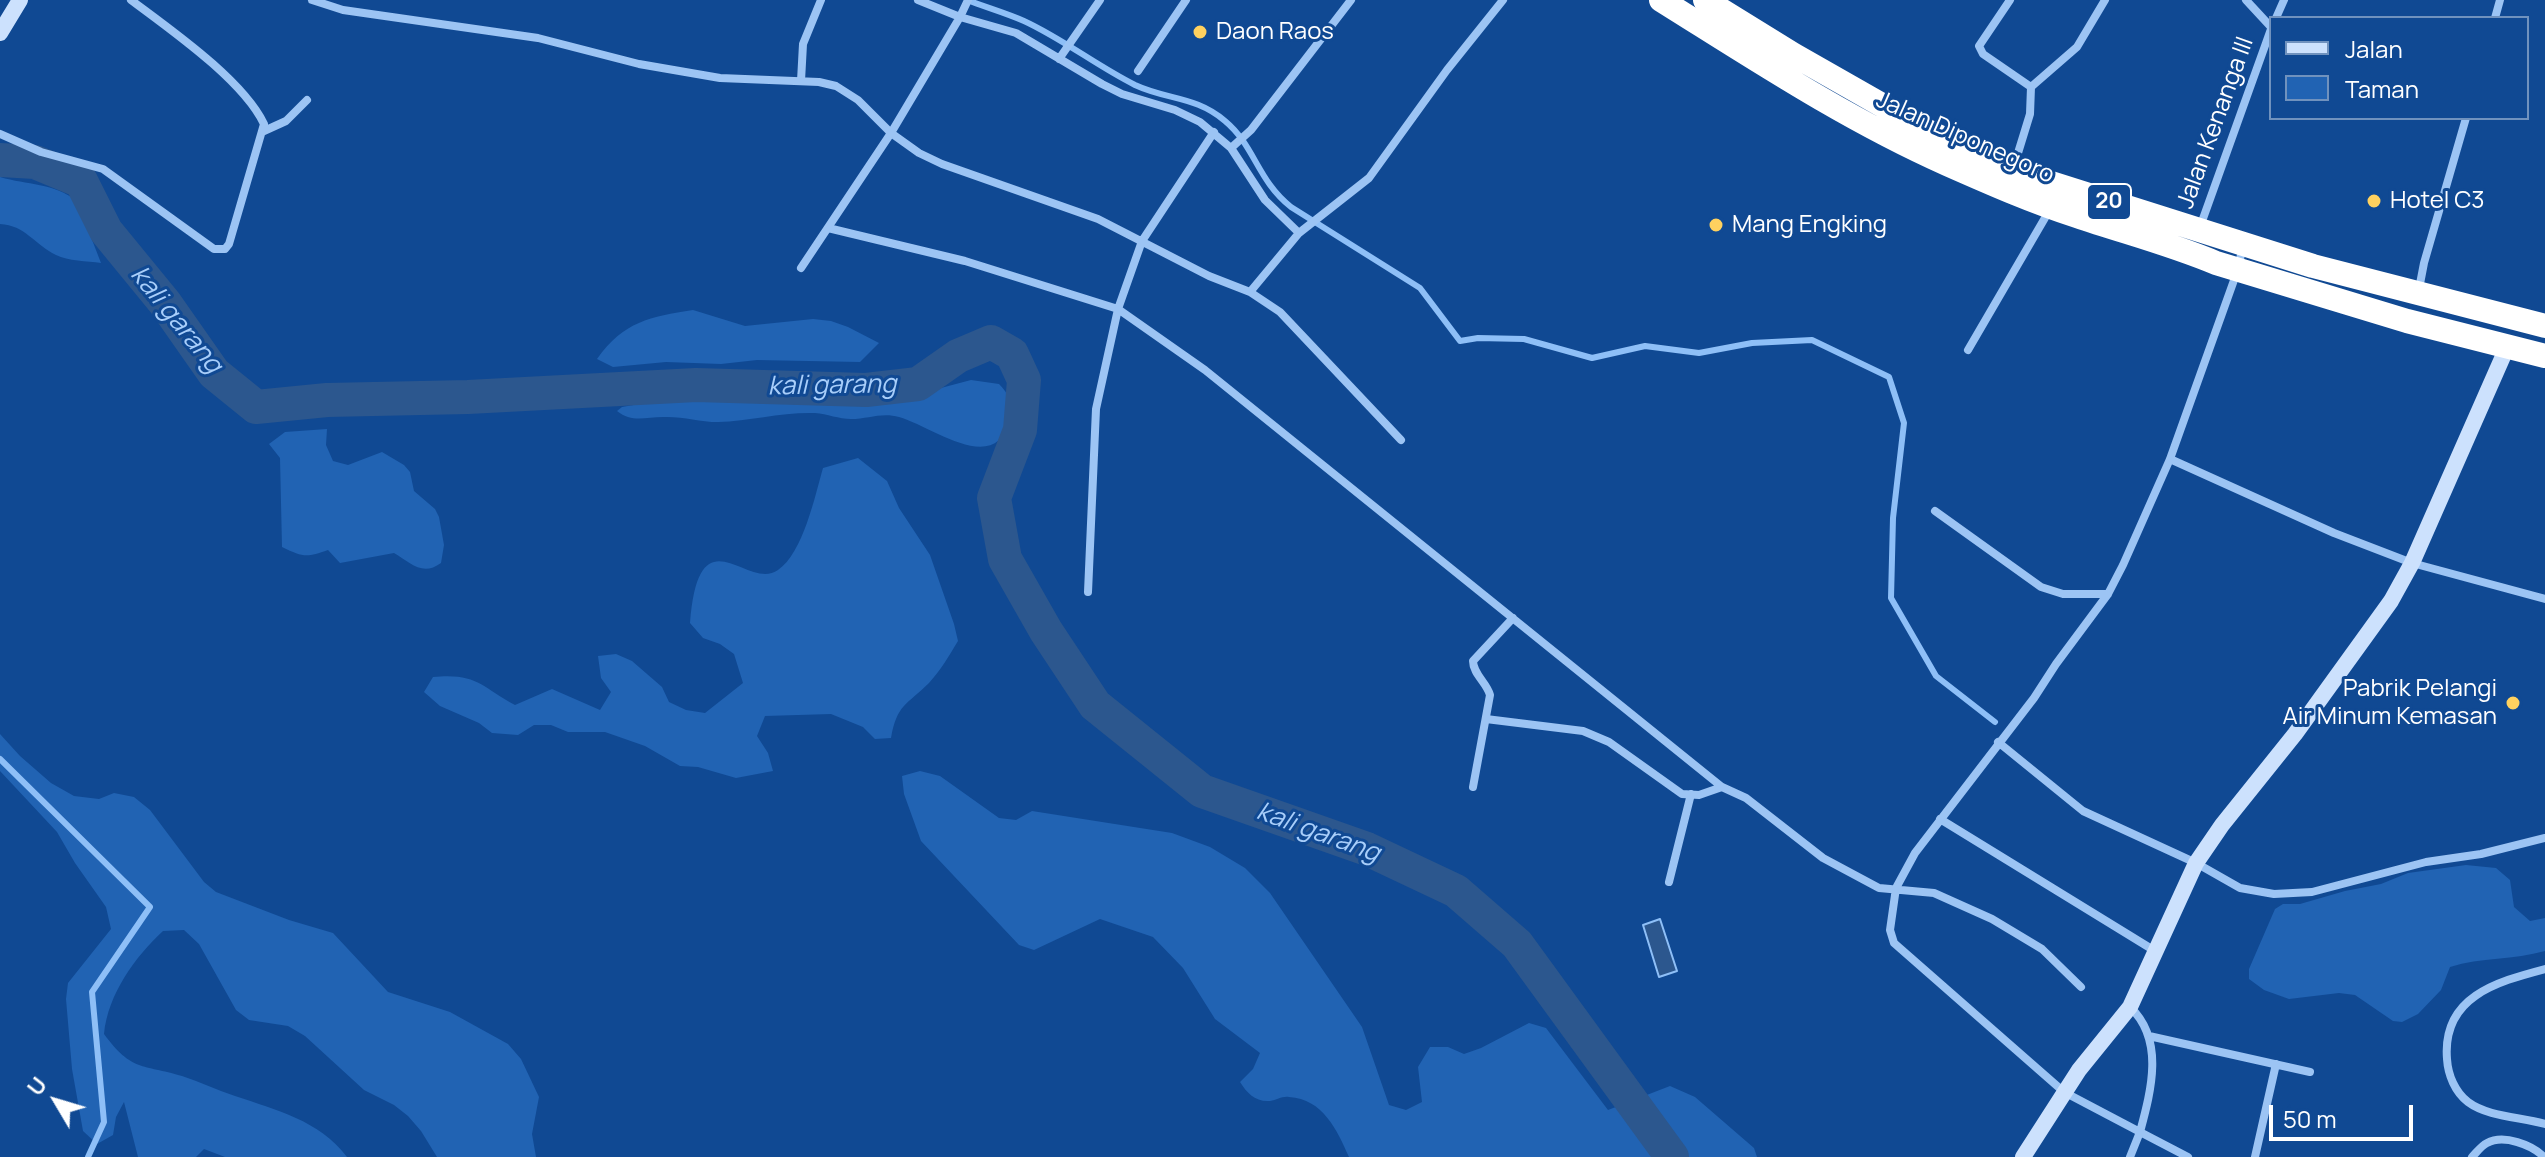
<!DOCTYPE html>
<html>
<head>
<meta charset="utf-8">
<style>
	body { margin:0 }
	#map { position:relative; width:2545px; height:1157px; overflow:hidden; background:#104993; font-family:Manrope,sans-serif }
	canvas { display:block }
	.legend { position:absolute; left:2269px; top:16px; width:260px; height:104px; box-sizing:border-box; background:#104993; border:2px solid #7092be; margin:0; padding:10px 14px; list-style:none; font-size:24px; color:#fff }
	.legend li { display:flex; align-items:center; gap:16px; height:40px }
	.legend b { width:40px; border:2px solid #7092be }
	.north { position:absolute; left:16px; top:1061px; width:80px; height:80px; -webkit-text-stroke:6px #104993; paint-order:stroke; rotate:308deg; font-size:22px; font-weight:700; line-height:32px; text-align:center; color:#fff }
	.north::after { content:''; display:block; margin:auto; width:28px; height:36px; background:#fff; clip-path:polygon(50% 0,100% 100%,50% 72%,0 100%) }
	.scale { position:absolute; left:2269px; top:1105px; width:144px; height:36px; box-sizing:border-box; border:4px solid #fff; border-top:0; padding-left:10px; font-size:24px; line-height:28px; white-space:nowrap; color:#fff; -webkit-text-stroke:6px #104993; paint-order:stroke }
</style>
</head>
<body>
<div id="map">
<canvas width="2545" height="1157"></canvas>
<ul class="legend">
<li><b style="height:10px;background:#cce1fd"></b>Jalan</li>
<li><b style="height:22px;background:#2163b3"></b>Taman</li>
</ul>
<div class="north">U</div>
<div class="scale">50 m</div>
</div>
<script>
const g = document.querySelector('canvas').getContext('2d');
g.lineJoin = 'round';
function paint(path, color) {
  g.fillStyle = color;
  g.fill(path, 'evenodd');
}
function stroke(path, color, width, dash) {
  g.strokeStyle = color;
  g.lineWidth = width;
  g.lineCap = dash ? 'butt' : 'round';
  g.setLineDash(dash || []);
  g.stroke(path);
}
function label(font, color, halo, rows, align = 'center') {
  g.font = font + ' Manrope,sans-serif';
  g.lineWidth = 6;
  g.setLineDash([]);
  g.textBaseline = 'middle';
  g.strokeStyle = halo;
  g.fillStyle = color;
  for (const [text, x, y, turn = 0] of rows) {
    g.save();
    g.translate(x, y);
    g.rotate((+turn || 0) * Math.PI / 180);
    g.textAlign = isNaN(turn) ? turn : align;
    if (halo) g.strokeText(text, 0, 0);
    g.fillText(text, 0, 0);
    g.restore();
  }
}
paint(new Path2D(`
	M0 177C27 185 54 183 77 201L101 263C87 261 68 261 56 255 35 245 25 225 0 224Z
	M693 310 745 326 813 319 831 321 848 327 879 343 860 362 757 360 721 364 666 362 613 367 597 359C624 321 650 317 693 310Z
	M971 380 999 384C1009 394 1013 403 1010 417 998 479 932 426 899 417 882 412 868 419 851 419 839 419 827 414 815 413 782 412 750 421 718 422 699 422 682 416 663 417 645 417 632 423 617 411L622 407 702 393 888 402Z
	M327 429 326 445 333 461 348 465 382 452 404 465 410 472 414 491 435 509 439 517 444 545 441 563C422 577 410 562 394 553L340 563 328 550C306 558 303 557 282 547L280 458 269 444 285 432Z
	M858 458 887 481 899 508 930 555 954 624 958 641C949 656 940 671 929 683 907 705 897 704 891 738L875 739 863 727 831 714 765 716 757 736 768 753 773 771 736 778 698 767 680 766 645 746 605 732H568L551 725H534L518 735 492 733 479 723 440 706 424 692 433 677C477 673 480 686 515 705L552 689 600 710 611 692 601 678 598 656 616 654 632 661 662 687 669 702 686 710 705 713 743 683 734 654 720 644 703 638 690 623C699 509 747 592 778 570 803 553 815 496 823 468Z
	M0 734 20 756 51 783 74 796 99 799 114 793 134 797 150 810 204 882 216 892 289 920 333 933 388 992 450 1012 508 1044 521 1059 539 1097 532 1134 536 1157H437L421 1131 408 1116 394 1105 364 1090 305 1036 288 1026 249 1020 236 1010 199 944 184 930 163 931C135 957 108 994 104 1034 132 1072 142 1064 182 1076 200 1082 217 1090 235 1096 276 1110 319 1120 347 1157H225L204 1149 196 1157H138L124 1102 116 1117 113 1135 97 1144 83 1131 72 1069 66 999 68 983 111 929 106 907 75 863 57 832 0 771Z
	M920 771 940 776 999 818 1016 820 1032 811 1172 833 1210 847 1245 868 1270 893 1362 1027 1389 1105 1406 1110 1422 1102 1418 1067 1430 1047H1448L1464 1054 1481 1048 1529 1023 1546 1028 1608 1110 1670 1086 1695 1097 1754 1148 1757 1157H1349C1337 1130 1323 1099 1289 1097 1282 1096 1277 1100 1270 1101 1255 1102 1247 1093 1240 1082L1253 1069 1260 1053 1215 1019 1183 968 1153 937 1100 919 1034 950 1019 945 921 841 904 794 902 776Z
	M2466 865 2496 868 2510 880 2514 907 2530 921 2545 918V951C2514 960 2481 957 2450 967L2441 990 2418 1014 2402 1022 2393 1021 2355 995 2339 993 2289 999 2264 990 2249 979V969L2275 909 2283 904H2300L2345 891 2381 884 2408 873Z`), '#2163b3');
const water = new Path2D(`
	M1660 919 1677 971 1659 977 1643 925Z`);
paint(water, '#2c578e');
stroke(water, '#8ebff7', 2);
stroke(new Path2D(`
	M967 0C985 7 1006 13 1024 21 1063 39 1097 66 1135 85 1167 100 1196 96 1225 121 1255 146 1257 180 1291 207L1420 288 1460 341 1478 338 1524 339 1592 358 1645 346 1699 353 1752 343 1812 340 1889 377 1904 423 1893 518 1891 598 1936 676 1995 722
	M0 759 150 907 92 992 104 1122 88 1157`), '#8ebff7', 6);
stroke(new Path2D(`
	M0 160 35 162 81 181 106 231 165 303 214 373 256 407 327 400 468 397 696 385 866 390 918 384 958 356 991 342 1012 354 1024 380 1020 430 994 498 1005 559 1046 631 1095 705 1202 791 1367 849 1456 891 1517 944 1672 1157`), '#2c578e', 34);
stroke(new Path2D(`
	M312 0 343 10 538 38 639 64 720 78 819 82 836 86 858 100 891 133 919 153 942 164 1098 219 1209 276 1250 292 1280 312 1401 440
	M918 0 960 17 1016 33 1102 84 1122 94 1175 110 1200 122 1231 148 1265 200 1299 233 1369 178 1447 70 1503 0
	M2010 0 1979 46 1983 54 2031 87 2030 114 2014 166
	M2246 0 2271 27
	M2276 18 2284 0
	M2495 18 2500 0
	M1059 59 1100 0
	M1138 71 1186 0
	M801 81 803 44 821 0
	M2031 87 2077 47 2105 0
	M264 131 286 121 307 100
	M0 134 41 152 103 169 214 249H225L229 244 264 124C243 80 171 30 131 0
	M1231 148 1251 130 1351 0
	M2200 227 2271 29
	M828 228 965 261 1118 309 1205 370 1722 787 1746 798 1823 858 1879 888 1934 893 1992 919 2042 949 2081 987
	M801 268 891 133 960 17 968 0
	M2419 289 2424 263 2466 118
	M1250 292 1299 233
	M1968 350 2049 211
	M2170 459 2334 533 2412 563 2545 599
	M1935 511 2041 587 2063 594H2108
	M1088 592 1096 409 1118 309 1142 241 1214 132
	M1486 719 1583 731 1609 742 1682 794 1699 795 1722 787
	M1998 742 2083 811 2196 863 2240 888 2274 894 2312 892 2426 862 2481 854 2545 838
	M1473 787 1490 695C1487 683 1473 674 1473 661L1513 618
	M1940 819 2155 951
	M1669 882 1691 794
	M2545 969C2496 982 2442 997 2447 1059 2448 1075 2455 1092 2468 1102 2488 1117 2521 1117 2545 1124
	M2130 1007C2165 1040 2151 1091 2140 1132L2188 1157
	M2149 1036 2310 1072
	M2130 1157 2140 1132 2064 1092 1894 943 1890 930 1896 888 1915 853 2034 698 2056 664 2108 594 2123 565 2170 459 2238 269 2243 245
	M2255 1157 2276 1064
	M2472 1157C2477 1152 2481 1146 2487 1143 2504 1134 2532 1145 2544 1157`), '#9cc4f4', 8);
stroke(new Path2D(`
	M0 33 20 0
	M2023 1157 2079 1070 2130 1007 2196 863 2222 825 2295 734 2391 601 2412 563 2508 345`), '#cce1fd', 16);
stroke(new Path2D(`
	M1661 0C1754 58 1846 119 1947 164 1990 183 2033 202 2077 216 2124 232 2171 244 2216 263L2407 321 2545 356
	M1705 0 1794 55 1931 133 2013 171 2313 266 2545 326`), '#fff', 24);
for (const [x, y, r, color] of [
	[1200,32,8,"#ffd15f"],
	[2374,201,8,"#ffd15f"],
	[1716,225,8,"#ffd15f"],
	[2513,703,8,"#ffd15f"]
]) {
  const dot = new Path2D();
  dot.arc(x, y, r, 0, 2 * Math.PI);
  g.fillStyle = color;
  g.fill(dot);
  stroke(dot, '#104993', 3);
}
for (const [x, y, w] of [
	[2109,202,44]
]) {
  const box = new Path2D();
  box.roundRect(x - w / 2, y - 18, w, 36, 6);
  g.fillStyle = '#104993';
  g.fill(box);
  stroke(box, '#fff', 2);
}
label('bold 22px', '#fff', null, [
	["20",2109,202]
]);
label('24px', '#fff', '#104993', [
	["Daon Raos",1216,32],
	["Hotel C3",2390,201],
	["Mang Engking",1732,225],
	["Pabrik Pelangi",2497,689,"right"],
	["Air Minum Kemasan",2497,717,"right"]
], 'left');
label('24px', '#fff', '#104993', [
	["Jalan Kenanga III",2216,123,-70],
	["Jalan Diponegoro",1965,138,24]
]);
label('italic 26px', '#a8cefa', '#104993', [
	["kali garang",176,320,51],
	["kali garang",832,386,-1],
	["kali garang",1318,833,20]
]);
</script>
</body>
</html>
